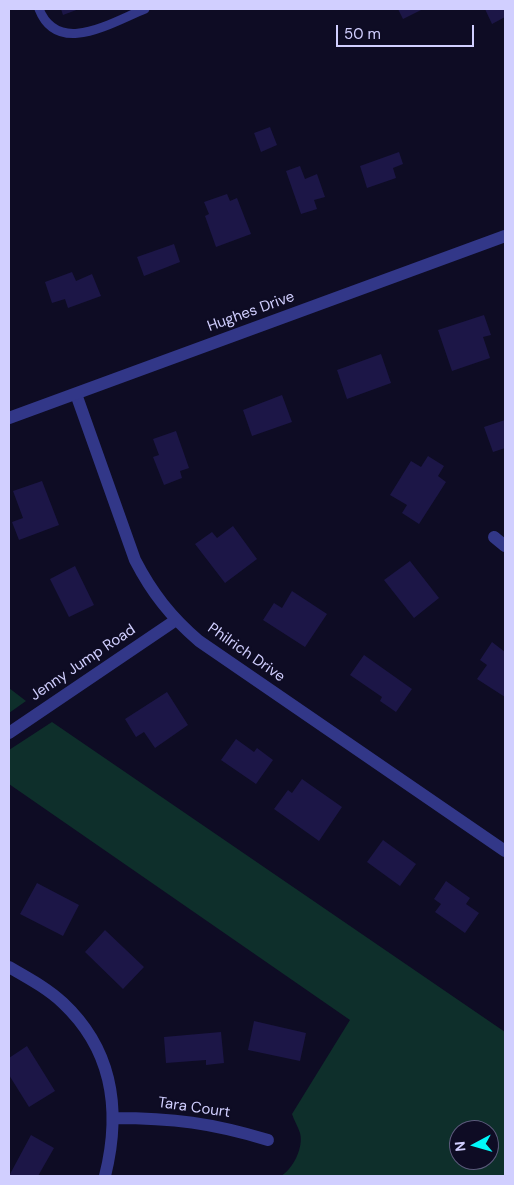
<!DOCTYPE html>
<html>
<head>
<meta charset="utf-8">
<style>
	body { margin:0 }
	#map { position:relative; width:514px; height:1185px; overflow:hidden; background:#0e0c24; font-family:"DM Sans",sans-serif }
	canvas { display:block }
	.frame { position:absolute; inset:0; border:10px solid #d1cfff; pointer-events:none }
	.north { position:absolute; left:449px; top:1120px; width:50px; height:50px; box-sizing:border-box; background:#0e0c24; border:1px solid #5c5a7c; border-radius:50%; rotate:264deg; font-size:14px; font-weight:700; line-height:20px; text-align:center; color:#d1cfff }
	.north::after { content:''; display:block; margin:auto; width:18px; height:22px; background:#00f8fa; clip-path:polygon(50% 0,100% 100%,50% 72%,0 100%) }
	.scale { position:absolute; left:336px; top:25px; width:138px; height:22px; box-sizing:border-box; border:2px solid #d1cfff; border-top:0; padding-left:6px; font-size:15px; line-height:18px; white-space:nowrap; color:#d1cfff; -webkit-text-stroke:4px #0e0c24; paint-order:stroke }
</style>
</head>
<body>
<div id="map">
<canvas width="514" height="1185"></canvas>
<div class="frame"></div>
<div class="north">N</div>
<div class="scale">50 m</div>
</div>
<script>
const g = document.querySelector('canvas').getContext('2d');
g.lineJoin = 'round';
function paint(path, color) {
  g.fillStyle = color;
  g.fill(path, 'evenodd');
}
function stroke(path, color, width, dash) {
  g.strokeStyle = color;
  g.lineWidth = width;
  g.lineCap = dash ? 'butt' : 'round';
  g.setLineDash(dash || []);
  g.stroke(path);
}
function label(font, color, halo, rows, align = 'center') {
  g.font = font + ' "DM Sans",sans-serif';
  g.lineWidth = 4;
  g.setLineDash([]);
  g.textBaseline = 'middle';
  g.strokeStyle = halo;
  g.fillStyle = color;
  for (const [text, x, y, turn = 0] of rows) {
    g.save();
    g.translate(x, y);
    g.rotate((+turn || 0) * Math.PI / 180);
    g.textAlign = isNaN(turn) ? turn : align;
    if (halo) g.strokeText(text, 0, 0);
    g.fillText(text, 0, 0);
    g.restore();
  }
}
paint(new Path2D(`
	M9 688 26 701 9 713Z
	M52 722 505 1032V1176H281C293 1169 304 1147 300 1133 298 1127 294 1120 292 1114L350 1020 9 784V750ZM459 1130H489V1160H459Z`), '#0e2f2b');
paint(new Path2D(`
	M61 9H79L63 15Z
	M398 9H420L421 10 403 19Z
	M485 9H505V17L492 24Z
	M270 127 277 145 261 152 254 133Z
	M399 152 403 164 393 168 396 178 367 188 360 166Z
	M300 166 305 179 317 174 325 197 314 200 317 209 301 214 286 171Z
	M227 194 230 201 237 198 251 234 216 247 205 216 209 214 204 202Z
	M174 244 180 262 144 276 137 257Z
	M72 272 76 281 92 274 101 296 68 308 65 299 52 303 45 282Z
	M484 315 491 335 483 337 490 358 452 371 438 330Z
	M381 354 391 383 347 399 337 370Z
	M282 395 292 422 252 436 243 410Z
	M505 420V448L493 452 484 427Z
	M176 431 189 468 180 471 182 478 164 485 153 457 159 455 153 439Z
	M428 456 444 466 438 476 446 482 419 524 402 513 407 505 390 495 411 461 421 467Z
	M42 481 59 525 19 540 12 522 23 518 13 491Z
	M233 526 257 559 225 583 195 544 212 532 217 538Z
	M410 561 439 598 414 618 384 580Z
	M75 566 94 605 69 617 50 579Z
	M292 591 327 614 305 647 263 620 274 603 282 608Z
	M492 642 505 652V697L477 679 487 665 480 660Z
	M364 655 412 689 396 712 380 701 382 697 350 675Z
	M167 692 188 725 155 748 144 732 136 737 125 719Z
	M236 739 254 752 257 748 273 760 256 784 221 760Z
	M302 779 342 807 319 841 274 809 288 790 292 793Z
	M383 840 416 864 400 886 367 862Z
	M446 881 470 898 466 904 479 913 465 933 435 912 441 904 434 899Z
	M37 883 79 905 63 936 20 914Z
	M105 930 144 967 123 989 85 952Z
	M254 1021 306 1033 300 1061 248 1050Z
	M221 1032 224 1063 206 1065V1060L166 1063 164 1037Z
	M27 1046 55 1091 29 1107 9 1075V1058Z
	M31 1135 54 1148 38 1176H9Z`), '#1c1647');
stroke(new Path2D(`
	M39 9C58 57 112 22 145 9`), '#323788', 9);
stroke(new Path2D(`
	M76 394 135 560C152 593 171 617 199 641L505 851
	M494 537 505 546
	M9 733 176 620
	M9 967C28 978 47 988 63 1003 114 1051 121 1112 105 1176
	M114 1118C173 1118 212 1123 268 1140`), '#323788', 12);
stroke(new Path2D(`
	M9 418 505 236`), '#323788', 12);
label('15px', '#d1cfff', '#0e0c24', [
	["Hughes Drive",251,312,-20],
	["Philrich Drive",246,653,35],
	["Jenny Jump Road",83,663,-34],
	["Tara Court",194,1108,8]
]);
</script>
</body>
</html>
